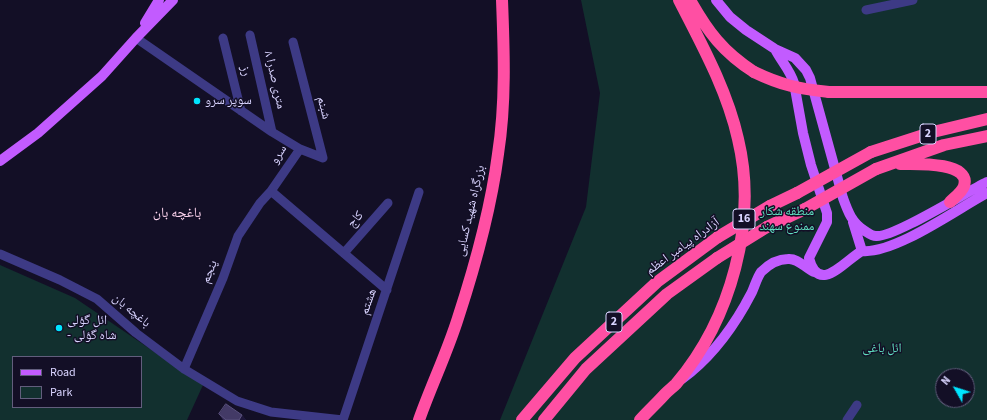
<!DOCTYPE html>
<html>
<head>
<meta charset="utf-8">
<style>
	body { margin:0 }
	#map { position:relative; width:987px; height:420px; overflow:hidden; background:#130f26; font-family:"Source Sans 3",sans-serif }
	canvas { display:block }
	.legend { position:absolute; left:12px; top:356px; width:130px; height:52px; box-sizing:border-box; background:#130f26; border:1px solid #625e7d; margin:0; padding:5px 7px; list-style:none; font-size:12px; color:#d9d4ff }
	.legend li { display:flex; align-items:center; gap:8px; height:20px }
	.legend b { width:20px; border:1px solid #625e7d }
	.north { position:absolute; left:935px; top:368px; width:40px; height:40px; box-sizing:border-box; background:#130f26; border:1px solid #625e7d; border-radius:50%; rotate:309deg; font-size:11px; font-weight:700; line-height:16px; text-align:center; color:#d9d4ff }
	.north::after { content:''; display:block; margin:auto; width:14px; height:18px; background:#00e5ff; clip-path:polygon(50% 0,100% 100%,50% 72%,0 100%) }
</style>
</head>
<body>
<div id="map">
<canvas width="987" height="420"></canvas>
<ul class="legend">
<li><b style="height:5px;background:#c25bff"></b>Road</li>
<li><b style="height:11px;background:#12302f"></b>Park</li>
</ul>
<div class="north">N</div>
</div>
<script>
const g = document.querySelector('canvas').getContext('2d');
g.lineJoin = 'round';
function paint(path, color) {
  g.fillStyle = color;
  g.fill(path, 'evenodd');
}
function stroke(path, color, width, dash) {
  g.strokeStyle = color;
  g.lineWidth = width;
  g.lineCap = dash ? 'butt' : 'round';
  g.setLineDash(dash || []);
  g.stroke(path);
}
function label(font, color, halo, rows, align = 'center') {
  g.font = font + ' "Source Sans 3","Noto Naskh Arabic",sans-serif';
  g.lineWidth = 3;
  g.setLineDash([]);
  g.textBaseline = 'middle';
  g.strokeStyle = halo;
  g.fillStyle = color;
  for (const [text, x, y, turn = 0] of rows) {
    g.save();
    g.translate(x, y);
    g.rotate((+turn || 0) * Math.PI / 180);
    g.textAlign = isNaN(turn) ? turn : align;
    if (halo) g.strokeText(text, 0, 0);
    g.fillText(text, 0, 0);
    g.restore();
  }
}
paint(new Path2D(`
	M581 0H987V420H500L586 207 600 93ZM943 376H967V400H943Z
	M0 265 75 298 203 385 187 420H0ZM13 357H141V407H13Z`), '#12302f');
stroke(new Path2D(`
	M866 10 913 0
	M250 35 272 132
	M136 38 272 132 300 149 271 191 387 290
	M223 38 241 111
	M293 42 323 158 300 149
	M344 253 388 203
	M0 254 60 280 97 299 136 333 184 369 237 401 271 412 343 420
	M184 369 223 278 238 236 260 203 271 191
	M343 420 419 192
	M847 420 857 405`), '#3d3a85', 9);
stroke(new Path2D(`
	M716 0 730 17 746 30 775 49 795 58 806 70 810 78 843 198C848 212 852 223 865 231 868 233 872 236 876 236 893 238 966 192 987 182
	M145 23 159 0
	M775 49C781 61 790 70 794 83L803 133 811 165 827 213V222L809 258C819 296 845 260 862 251L853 222
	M0 161 38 133 102 76 136 38 173 0
	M862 251C895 254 957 209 987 193
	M682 379C708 360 729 333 745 305 747 301 750 296 752 292 755 285 757 278 761 272 768 265 777 259 788 259 798 258 805 268 814 272`), '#c25bff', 10);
stroke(new Path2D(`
	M690 0C708 32 723 52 754 72
	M829 92H987
	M871 152 933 132 987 119
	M900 164C913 164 972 161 964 186 962 192 955 197 950 202
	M876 169 944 145 987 136
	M770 206 797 193
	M767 227 805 209
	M419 420C431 386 447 353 458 318 475 266 491 208 498 154 506 103 504 51 502 0
	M522 420 575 358 657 282 718 237
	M544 420 586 369 667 294 717 258
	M640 420C648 411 657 403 665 394 669 390 673 387 676 384 731 319 758 222 738 139 727 90 702 45 679 0`), '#ff4fa3', 12);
stroke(new Path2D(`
	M754 72C781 85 799 89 829 92
	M797 193 871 152
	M805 209 876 169
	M718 237 770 206
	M717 258 767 227`), '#ff4fa3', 12);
paint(new Path2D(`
	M219 414 242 415 246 420H223Z`), '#312854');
paint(new Path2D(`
	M242 415 246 420H239Z`), '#1d163a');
const building = new Path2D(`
	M226 404 242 415 239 420H226L219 414Z`);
paint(building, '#433a66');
stroke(building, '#5a527e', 1);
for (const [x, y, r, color] of [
	[197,101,4,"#00e5ff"],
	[59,328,4,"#00e5ff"]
]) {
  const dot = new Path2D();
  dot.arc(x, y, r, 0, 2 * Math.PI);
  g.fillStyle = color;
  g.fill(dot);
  stroke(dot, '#130f26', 1.5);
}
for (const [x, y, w] of [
	[928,134,16],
	[744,219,22],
	[614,322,16]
]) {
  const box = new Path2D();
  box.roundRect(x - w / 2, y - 10, w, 20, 3);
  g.fillStyle = '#130f26';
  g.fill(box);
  stroke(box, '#d9d4ff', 1);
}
label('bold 12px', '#d9d4ff', null, [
	["2",928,134],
	["16",744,219],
	["2",614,322]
]);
label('13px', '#d9d4ff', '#130f26', [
	["رز",245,71,76],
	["۸ متری صدرا",274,80,77],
	["شبنم",323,108,76],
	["سرو",279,155,-58],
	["بزرگراه شهید کسایی",471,211,-77],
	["کاج",356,220,-49],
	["آزادراه پیامبر اعظم",683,247,-36],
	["پنجم",210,272,-68],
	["هشتم",369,302,-71],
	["باغچه بان",131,311,40]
]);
label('13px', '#d9d4ff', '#130f26', [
	["سوپر سرو",205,101],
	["ائل گؤلی",67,321],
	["- شاه گؤلی",67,336]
], 'left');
label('13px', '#5fe0c0', '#130f26', [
	["منطقه شکار",787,212],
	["ممنوع سهند",787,227],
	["ائل باغی",882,349]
]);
label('14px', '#ffd6f0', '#130f26', [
	["باغچه بان",177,214]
]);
</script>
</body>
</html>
